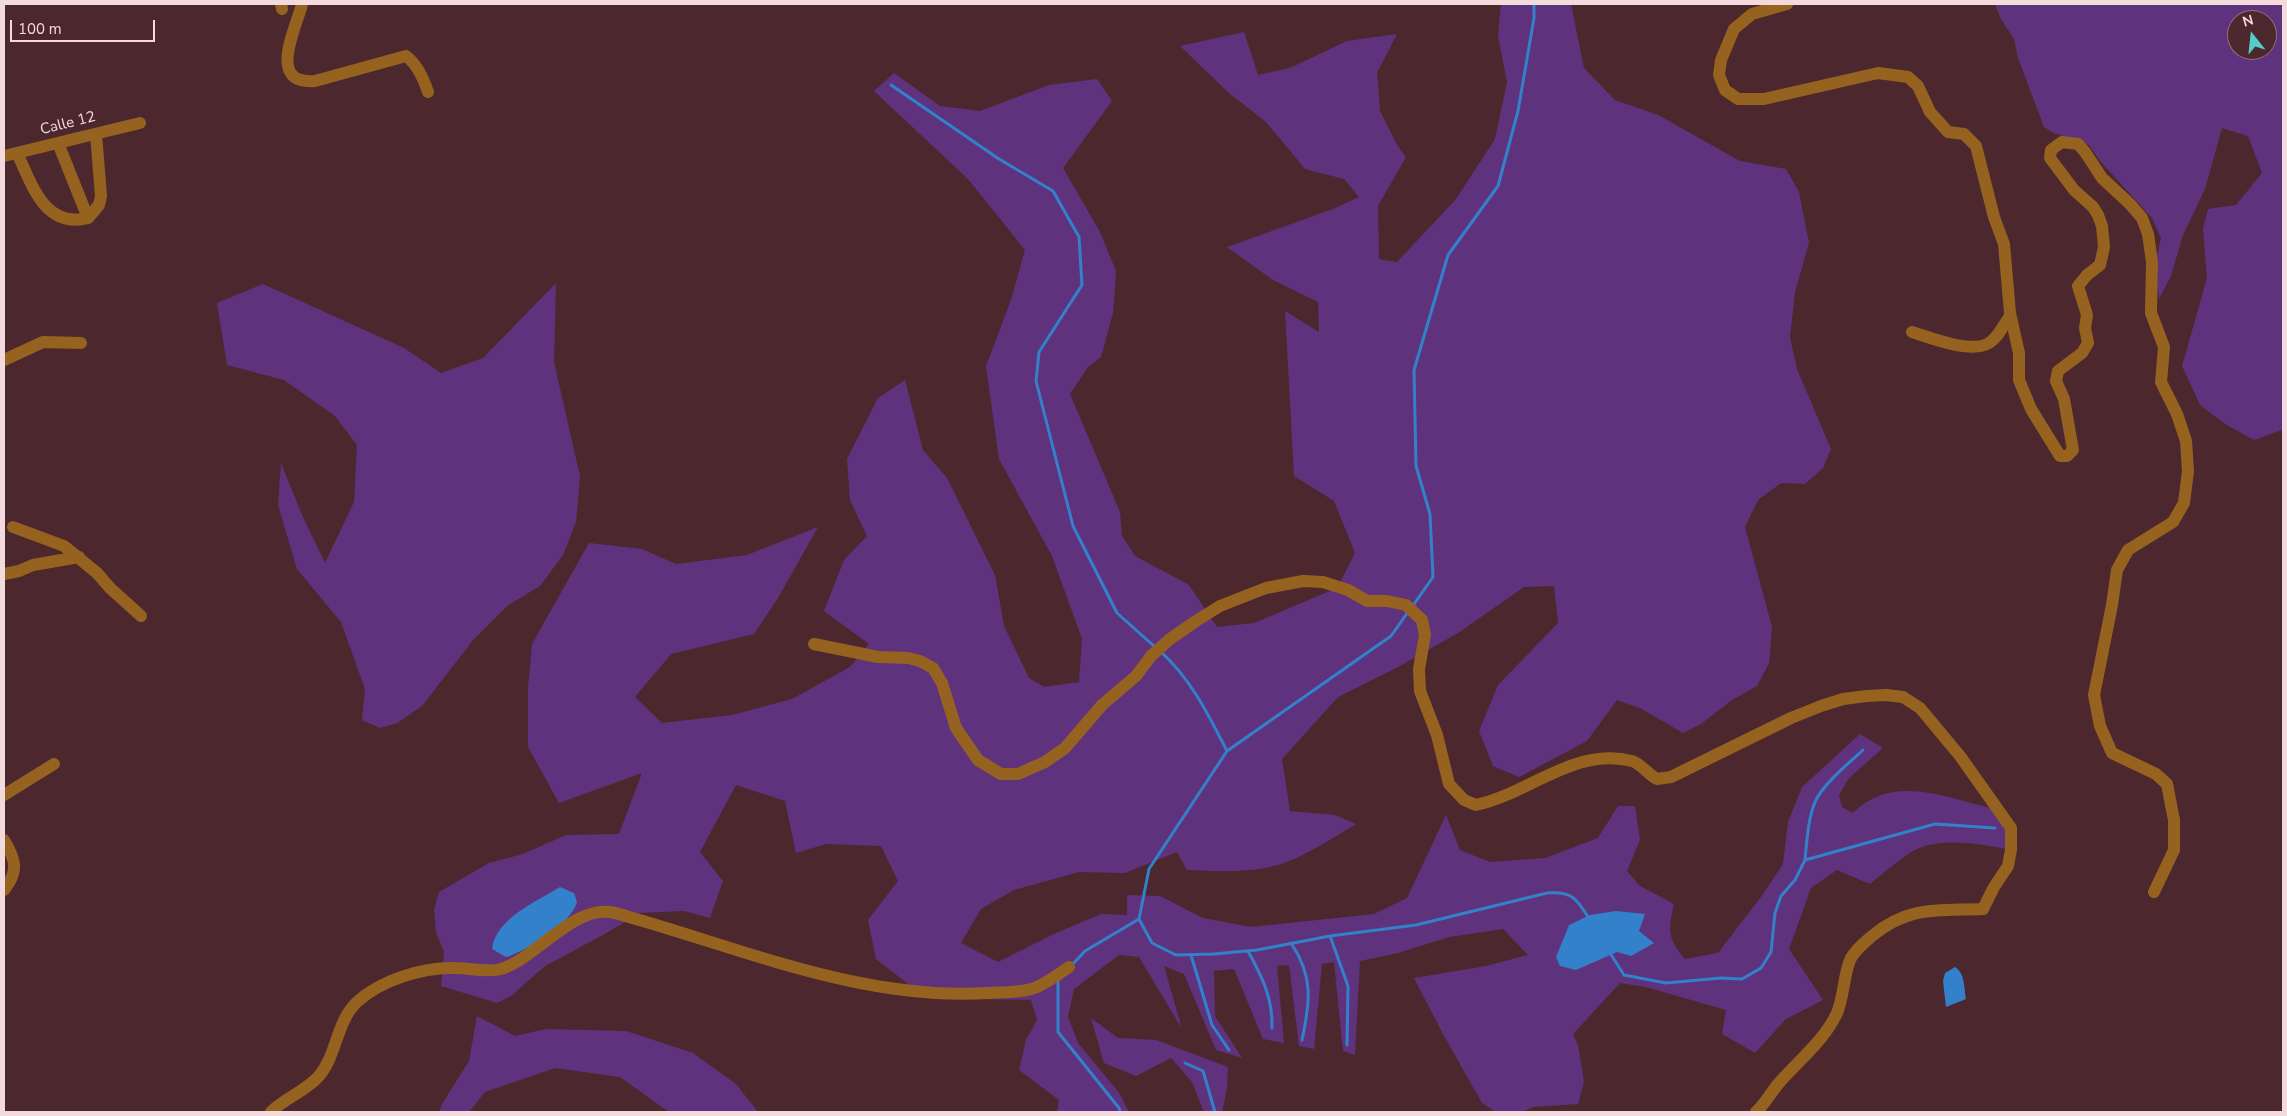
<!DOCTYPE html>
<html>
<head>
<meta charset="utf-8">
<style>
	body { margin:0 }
	#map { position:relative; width:2287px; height:1116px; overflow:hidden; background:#4c282e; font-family:"Nunito Sans",sans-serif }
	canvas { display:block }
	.frame { position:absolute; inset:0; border:5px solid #f2dadd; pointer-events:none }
	.north { position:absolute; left:2227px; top:10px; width:50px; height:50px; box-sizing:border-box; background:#4c282e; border:1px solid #8e6f74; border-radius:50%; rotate:344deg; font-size:14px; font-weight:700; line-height:20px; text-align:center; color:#f2dadd }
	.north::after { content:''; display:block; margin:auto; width:18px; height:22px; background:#55cdc6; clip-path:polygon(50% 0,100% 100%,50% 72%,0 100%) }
	.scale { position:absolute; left:10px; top:20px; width:145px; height:22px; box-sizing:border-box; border:2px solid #f2dadd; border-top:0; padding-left:6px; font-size:15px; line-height:18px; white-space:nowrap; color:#f2dadd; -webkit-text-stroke:4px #4c282e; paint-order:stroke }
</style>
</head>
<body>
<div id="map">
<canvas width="2287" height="1116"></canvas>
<div class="frame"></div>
<div class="north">N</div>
<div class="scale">100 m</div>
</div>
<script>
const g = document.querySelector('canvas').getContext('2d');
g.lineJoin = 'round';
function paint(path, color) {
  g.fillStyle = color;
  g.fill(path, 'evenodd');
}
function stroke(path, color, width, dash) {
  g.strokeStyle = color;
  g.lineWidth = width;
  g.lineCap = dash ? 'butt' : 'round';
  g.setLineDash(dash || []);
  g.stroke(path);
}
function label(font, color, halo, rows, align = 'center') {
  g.font = font + ' "Nunito Sans",sans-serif';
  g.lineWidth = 4;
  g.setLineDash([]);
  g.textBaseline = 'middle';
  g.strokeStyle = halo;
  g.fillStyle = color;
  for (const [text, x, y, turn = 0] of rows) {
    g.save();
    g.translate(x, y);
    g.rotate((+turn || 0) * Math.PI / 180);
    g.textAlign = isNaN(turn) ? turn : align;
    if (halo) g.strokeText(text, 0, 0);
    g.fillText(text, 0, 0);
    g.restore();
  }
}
paint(new Path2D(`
	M1501 4H1571L1584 68 1615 100 1658 115 1740 161 1786 169 1799 192 1809 243 1795 292 1790 337 1797 369 1831 449 1823 468 1805 484 1781 483 1758 500 1745 527 1772 627 1769 663 1757 686 1732 700 1701 724 1683 733 1640 708 1617 700 1587 741 1519 777 1493 766 1479 731 1498 685 1558 623 1554 586 1524 587 1458 633 1398 667 1338 697 1282 759 1290 811 1335 815 1356 824C1331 839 1306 856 1278 865 1251 873 1215 871 1187 870L1177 852 1125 873 1079 872 1014 890 981 909 961 943 998 962 1056 933 1101 914 1127 915V895L1160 896 1203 918 1251 927 1374 914 1407 898 1446 815 1460 850 1490 862 1545 858 1598 838 1618 806H1635L1640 840 1627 871 1640 886 1674 904C1668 930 1667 938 1685 959L1718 953 1761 897 1783 864 1788 822 1802 787 1860 734 1883 748 1849 778 1839 795 1842 807 1853 813C1894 772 1949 799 1998 810L2011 828V850C1984 844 1939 836 1913 851 1898 860 1884 873 1870 884L1837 870 1811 888 1789 949 1823 1000 1786 1019 1755 1053 1722 1034 1726 1010 1646 987 1620 983 1573 1034 1578 1045 1584 1082 1578 1104 1533 1107 1522 1112H1496L1482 1103 1443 1034 1414 978 1486 966 1528 955 1503 929 1449 937 1398 953 1360 961 1355 1055 1343 1051 1334 962 1322 964 1314 1049 1299 1046 1289 965 1277 966 1284 1043 1263 1039 1234 969 1214 971 1215 1016 1242 1058 1216 1050 1184 974 1164 966 1182 1029 1139 957 1119 955 1074 989 1068 1017 1078 1043 1120 1094 1129 1112H1057L1059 1100 1019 1070 1026 1040 1037 1020 1031 1000 980 999 917 991 876 959 868 920 898 881 881 846 826 844 796 853 785 801 736 785 700 852 723 881 710 918 684 911 640 913 603 935 545 966 511 996 497 1003 441 986 444 952 436 932 434 910 439 892 489 863 523 854 566 835 619 834 642 773 559 803 528 747V688L532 644 589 543 642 549 676 564 747 555 818 527 778 598 754 634 671 654 635 697 662 723 732 715 792 699 850 667 869 644 824 611 844 560 867 536 850 500 847 459 878 398 905 380 923 450 947 478 995 575 1004 626 1029 678 1044 687 1079 682 1082 639 1052 556 999 459 986 366 1011 300 1025 250 968 179 874 91 894 73 940 106 980 111 1049 85 1097 79 1112 101 1063 168 1100 232 1116 271 1113 313 1101 357 1088 367 1070 394 1120 512 1122 536 1135 556 1189 585 1217 627 1254 623 1337 588 1355 553 1334 501 1294 476 1285 311 1319 332 1318 302 1273 280 1227 247 1333 209 1359 197 1344 179 1305 169 1266 122 1229 93 1180 46 1244 32 1258 75 1290 68 1347 41 1397 34 1377 73 1380 111 1397 145 1406 157 1378 206 1379 259 1397 262 1456 199 1495 139 1507 82 1498 36Z
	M1995 4H2283L2282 430 2254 440 2225 424 2200 405 2182 366 2207 278 2203 229 2208 209 2236 205 2262 173 2248 136 2222 128 2205 189 2183 235 2171 276 2159 299 2155 266 2161 238 2152 218 2100 161 2089 145 2054 133 2044 127 2018 58 2014 39 2001 19ZM2237 20H2267V50H2237Z
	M556 283 554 362 580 476 576 522 563 555 540 586 507 606 474 639 422 706 397 723 380 728 362 720 365 689 341 622 297 569 278 505 281 463 302 515 325 563 354 502 357 445 335 416 284 380 227 365 217 303 263 284 404 348 441 373 483 358Z
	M477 1016 515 1036 546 1029 626 1031 693 1053 736 1084 758 1112H669L620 1077 555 1068 485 1092 469 1112H439L442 1104 469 1061Z
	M1091 1018 1118 1038 1156 1040 1228 1067 1227 1089 1222 1112H1204L1192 1082 1171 1058 1136 1076 1104 1063Z`), '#5f327e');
paint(new Path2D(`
	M560 887 574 893 577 902C571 924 527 951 506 957L492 949C496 918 536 902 560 887Z
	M1616 911 1645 914 1639 931 1654 943 1631 956 1617 952 1576 970 1560 966 1556 957 1569 925 1590 915Z
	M1955 967C1965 973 1964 988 1966 999L1946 1007 1943 981 1945 973Z`), '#3281ca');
stroke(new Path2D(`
	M891 85 999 159 1053 191 1079 237 1082 285 1039 352 1036 381 1073 526 1117 613 1155 647
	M1412 607 1433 577 1430 514 1416 466 1414 370 1448 255 1498 186 1518 111 1534 18V4
	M1160 651C1191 679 1208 714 1227 751
	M1805 859C1807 840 1808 819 1815 802 1823 784 1849 763 1863 750
	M1139 919 1149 869 1227 751 1391 636 1408 612
	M1330 936 1348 986 1347 1045
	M1291 943C1314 977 1310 1002 1302 1040
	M1248 951C1262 977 1273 998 1272 1028
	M1610 953 1624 975 1666 983 1721 978 1742 979 1761 968 1771 952 1775 913 1781 896 1795 880 1805 860 1935 824 1995 828
	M1191 955 1212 1025 1229 1050
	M1071 966 1085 951 1139 919 1152 943 1176 955 1214 954 1257 950 1330 936 1416 925 1547 893C1573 891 1577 899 1590 920
	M1058 980V1032L1119 1108 1120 1112
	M1185 1063 1203 1071 1215 1112`), '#3281ca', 3);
stroke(new Path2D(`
	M281 4 282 9
	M302 4C296 29 266 85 315 81L406 56C417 64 424 80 428 92
	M1787 4 1752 14 1734 29 1721 60 1719 75 1725 90 1738 99H1764L1878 73 1908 77 1918 86 1930 112 1948 132 1964 134 1976 146 1994 217 2004 244 2010 313 2019 353V380L2031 409 2060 456H2067L2073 450 2064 399 2056 381 2058 371 2082 353 2088 343 2085 328 2087 315 2078 286 2087 275 2100 265 2104 247 2102 226 2098 215 2093 207 2074 190 2050 158 2051 150 2062 142 2078 144 2085 152 2102 178 2130 204 2142 218 2148 234 2152 262 2151 313 2164 347 2161 382 2177 414 2186 441 2188 471 2184 503 2173 522 2128 550 2117 570 2112 605 2094 695 2100 726 2112 753 2156 774 2167 784 2174 820V850L2154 892
	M58 143 88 218
	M17 153C32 184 44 229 88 218L99 205 101 196 96 134
	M4 156 140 123
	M1912 332C1931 338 1971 354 1989 343 1998 338 2004 324 2010 316
	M4 360 43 342 81 343
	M13 527 64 546 97 573 110 588 141 616
	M4 574 19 571 33 565 79 557
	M814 644 878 657 908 658 920 661 933 668 942 683 956 728 978 760 1001 774H1018L1045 762 1065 748 1102 705 1136 676 1151 656 1170 639 1196 621 1220 606 1266 588 1303 581 1323 582 1348 590 1367 601H1387L1406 605 1422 620 1425 635 1419 669 1420 691 1437 735 1449 784 1464 800 1476 805C1528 794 1576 746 1632 761 1640 763 1649 775 1657 779L1671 777 1791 718 1821 706 1843 699 1867 696 1886 695 1903 697 1920 708 1960 756 2011 828V850L2008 866 1994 887 1983 909C1939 911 1909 905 1872 936 1865 942 1856 949 1851 958 1844 971 1844 997 1837 1013 1824 1041 1799 1060 1779 1083 1771 1092 1765 1104 1756 1112
	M4 795 54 764
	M4 840C16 860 19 871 4 890
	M271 1112C285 1098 306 1091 319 1076 337 1055 336 1022 357 1002 381 980 423 967 455 968 471 968 485 973 501 969 536 958 572 907 610 912 616 913 623 915 629 917 746 950 864 1001 988 993 1004 992 1022 993 1037 987 1048 982 1059 974 1069 967`), '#95631f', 12);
label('15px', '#f2dadd', '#4c282e', [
	["Calle 12",68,124,-14]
]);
</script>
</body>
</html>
